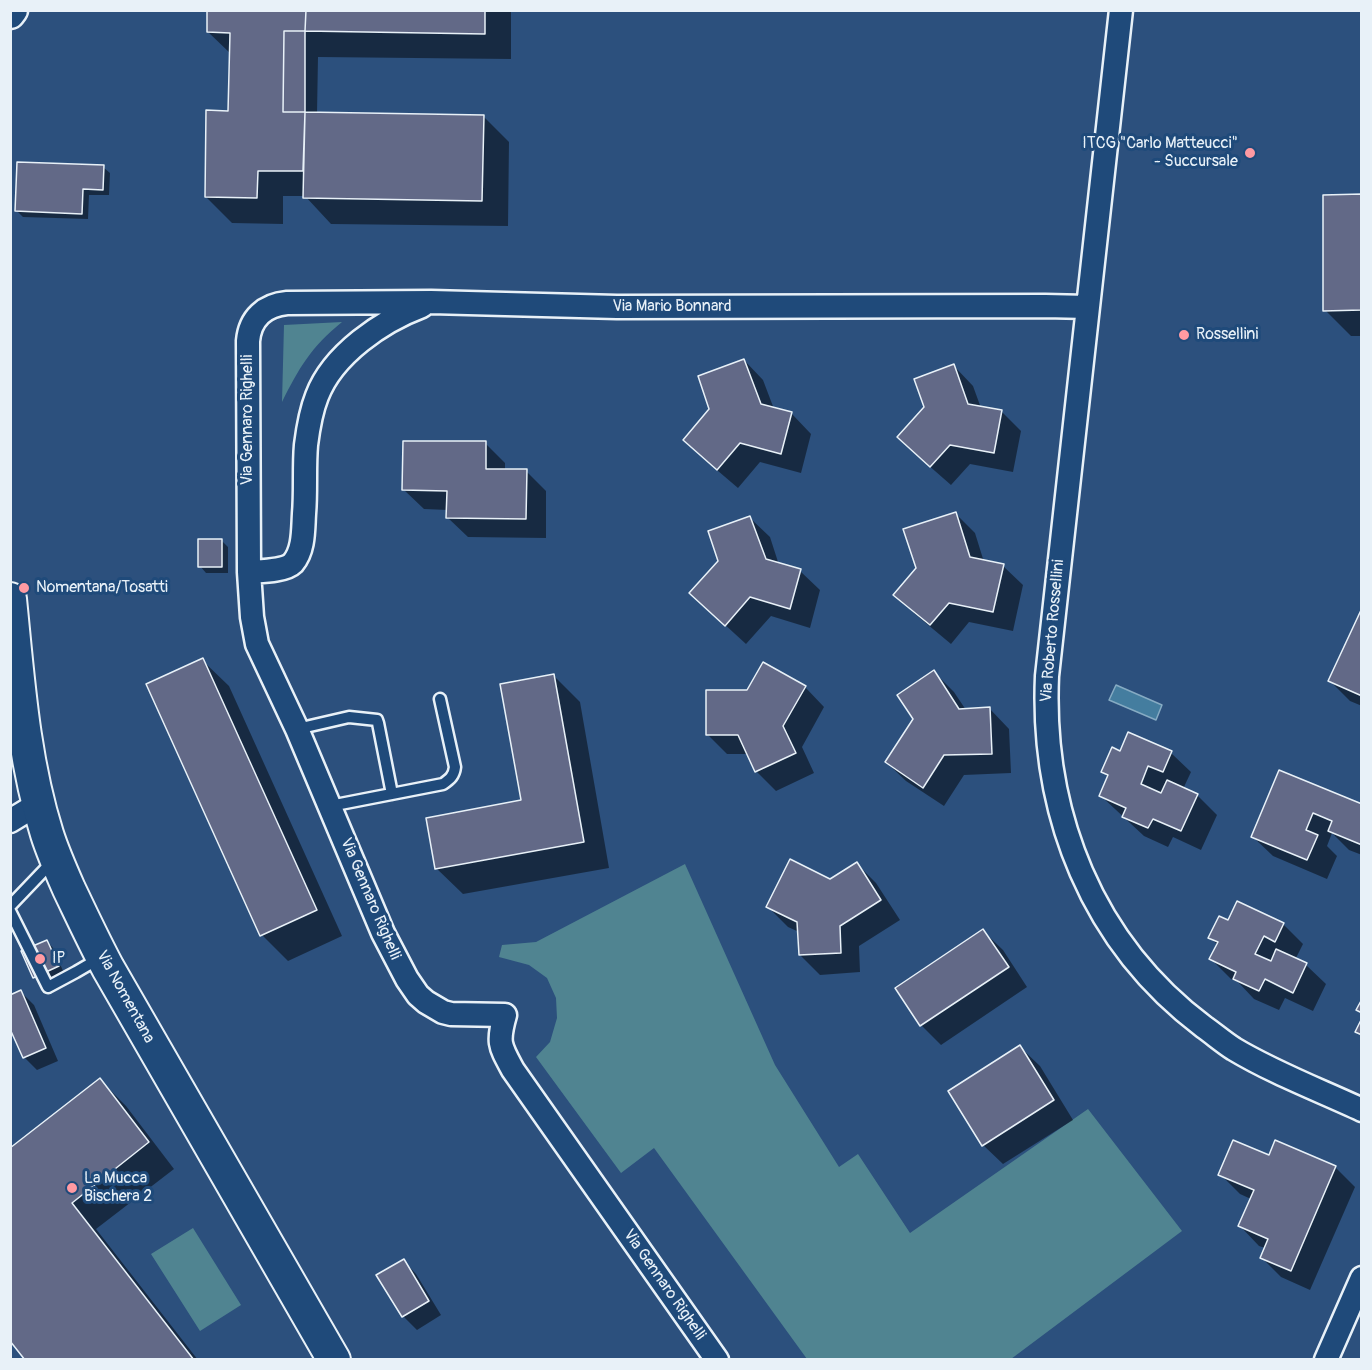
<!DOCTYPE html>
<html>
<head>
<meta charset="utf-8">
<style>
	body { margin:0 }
	#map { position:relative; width:1372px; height:1370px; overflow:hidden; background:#2c507d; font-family:Pangolin,sans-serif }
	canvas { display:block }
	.frame { position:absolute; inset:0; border:12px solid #e8f1f8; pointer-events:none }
</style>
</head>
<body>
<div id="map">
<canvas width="1372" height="1370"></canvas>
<div class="frame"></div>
</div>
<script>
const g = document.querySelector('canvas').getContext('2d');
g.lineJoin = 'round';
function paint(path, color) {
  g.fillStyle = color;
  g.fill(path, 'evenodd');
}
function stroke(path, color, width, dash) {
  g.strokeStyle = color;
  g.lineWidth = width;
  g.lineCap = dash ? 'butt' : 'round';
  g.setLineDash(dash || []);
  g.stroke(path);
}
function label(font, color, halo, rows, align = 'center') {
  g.font = font + ' Pangolin,sans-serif';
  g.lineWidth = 6;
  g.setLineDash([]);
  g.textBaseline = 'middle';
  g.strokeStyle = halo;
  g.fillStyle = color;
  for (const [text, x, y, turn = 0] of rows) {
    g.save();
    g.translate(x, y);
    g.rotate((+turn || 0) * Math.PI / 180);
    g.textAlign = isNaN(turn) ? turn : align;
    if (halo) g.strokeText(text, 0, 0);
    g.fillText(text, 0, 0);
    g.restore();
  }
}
paint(new Path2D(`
	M342 322C311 347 299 368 282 402L284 325Z
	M685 864 775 1065 839 1167 858 1154 910 1233 1088 1109 1182 1231 1011 1359H807L654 1148 621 1173 536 1057 550 1042 557 1018 556 998 547 978 529 965 499 957 502 945 536 942Z
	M193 1228 241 1305 200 1331 151 1254Z`), '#508491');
const water = new Path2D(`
	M1116 685 1162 705 1156 720 1109 700Z`);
paint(water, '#447d9f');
stroke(water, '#86abc3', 1.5);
paint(new Path2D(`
	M209 10H511V59L318 57 317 114 483 116 509 142 508 226 331 224 305 196H283V224L232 223 206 197 230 112 231 54 208 32Z
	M103 167 110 173 109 195H89L88 219 23 217 17 211Z
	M1362 196V336H1351L1325 310Z
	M744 360 763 380 774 409 792 414 811 434 801 473 760 462 738 488 704 459 685 440 711 409Z
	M954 366 973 386 981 408 1001 411 1021 431 1013 472 970 464 951 485 919 457 926 407Z
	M485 443 505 463V470L526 471 546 491V538L468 537 448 518V510L424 509 404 490Z
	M956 514 975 533 984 562 1003 566 1023 585 1013 631 969 622 951 644 915 614 895 594 917 568Z
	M750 518 770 537 779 565 800 571 820 590 810 628 771 616 746 644 711 612 720 561Z
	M222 541 228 547V573H206L200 566Z
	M1362 612V706L1350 701 1330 681Z
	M202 660 229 686 342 936 288 961 262 935Z
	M934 672 954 692 966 710 990 709 1009 729 1011 773 964 775 944 806 906 781 886 762 914 719Z
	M554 676 580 702 609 868 463 894 436 868 523 802Z
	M805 687 824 707 802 747 814 773 776 791 756 771 748 754H727L707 734 748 692Z
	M1121 753H1171L1191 772 1183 789 1197 795 1217 815 1201 850 1173 837 1168 847 1144 836 1101 796 1108 777 1102 771Z
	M1280 772 1362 806V855L1349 850 1332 833 1327 846 1337 856 1327 879 1273 856 1253 837Z
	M857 864 876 883 900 920 859 946 860 972 820 975 800 955 799 932 788 927 768 907 830 881Z
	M1229 922 1283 924 1303 944 1295 960 1306 965 1326 984 1313 1011 1285 998 1279 1010 1254 999 1238 982 1231 979 1211 959 1218 945 1210 938Z
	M983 931 1003 950 1027 987 941 1045 921 1025Z
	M47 941 53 948 64 973 40 983 34 977Z
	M21 992 34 1005 58 1061 37 1070 24 1057Z
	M1020 1047 1040 1066 1073 1120 1003 1164 983 1145Z
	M100 1080 126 1106 174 1169 96 1229 198 1360H27Z
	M1335 1167 1355 1187 1310 1290 1281 1277 1261 1257 1265 1248 1259 1246 1240 1226 1251 1199 1240 1194 1220 1174Z
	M403 1260 416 1274 441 1315 417 1330 403 1316 379 1275Z`), '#0007');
const building = new Path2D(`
	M207 10H306L305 31H284L283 112H305L303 171H258L257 198 205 197 206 110 228 111 230 33 207 32Z
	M306 10H485V34L305 31Z
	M284 31H305V112H283Z
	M305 112 484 115 482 201 303 198Z
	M17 162 104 165 103 190 83 189 82 214 15 211Z
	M1362 194V310L1323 311V195Z
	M744 359 761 404 792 412 781 454 740 443 717 470 683 440 709 409 698 376Z
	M954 364 968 404 1002 410 994 453 950 445 930 467 897 437 924 407 914 379Z
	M403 441H486V469H527L526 519 446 518 447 491 402 490Z
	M956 512 970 557 1004 564 993 612 949 603 930 625 893 595 916 568 903 529Z
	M750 516 766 559 801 569 790 609 750 597 725 626 689 593 718 561 708 531Z
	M198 539H222V567H198Z
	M1362 608V696L1328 681Z
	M203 658 317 910 260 936 146 684Z
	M763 662 806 686 783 726 796 753 755 772 738 735H706V690H747Z
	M934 670 959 709 990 707 992 754 944 755 923 788 885 762 913 719 897 695Z
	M554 674 584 842 435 869 426 818 521 800 500 684Z
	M1128 732 1172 751 1163 772 1148 766 1141 784 1161 793 1167 780 1198 794 1181 831 1153 819 1148 828 1122 817 1126 808 1099 796 1108 775 1101 772 1112 747 1120 751Z
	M1279 770 1362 804V845L1328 831 1332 821 1313 813 1306 830 1318 835 1307 860 1251 837Z
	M790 859 830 879 857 862 881 900 840 926 841 953 799 955 797 922 766 907Z
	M1237 901 1284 923 1275 942 1264 936 1255 954 1271 961 1276 949 1307 963 1293 993 1265 979 1259 991 1233 979 1236 972 1209 959 1218 942 1208 938 1219 916 1228 920Z
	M983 929 1009 967 920 1026 895 988Z
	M47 940 59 966 33 978 21 951Z
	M21 990 46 1048 23 1058 10 1029V995Z
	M1362 999V1013L1356 1010Z
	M1362 1018V1035L1355 1032Z
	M1020 1045 1054 1100 982 1146 948 1091Z
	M100 1078 149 1142 72 1203 194 1360H25L10 1341V1148Z
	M1233 1140 1269 1155 1275 1140 1336 1166 1291 1271 1260 1258 1268 1239 1238 1226 1254 1190 1218 1175Z
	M404 1259 429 1301 402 1317 376 1275Z`);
paint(building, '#626987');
stroke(building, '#e8f1f8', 1.5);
const service = new Path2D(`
	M297 729 349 717 377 720 378 723 392 794
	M330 806 443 784C450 779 454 776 455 767L440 699
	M10 906 53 861
	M10 911 48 987 76 972 100 958`);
const minor = new Path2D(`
	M1121 10 1047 676C1041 814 1092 943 1204 1027 1214 1034 1223 1042 1234 1049 1274 1073 1319 1090 1362 1110
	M249 572C261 571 285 571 293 563 304 550 303 530 304 514 306 491 304 468 306 445 308 429 311 411 317 396 333 354 382 321 422 306
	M10 821 38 804
	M717 1360 513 1070C500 1046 497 1043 505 1015L451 1014 443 1012 426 1002 418 995 407 979 383 933 297 729 257 644 252 617 249 572 248 341C250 318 265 305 287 303L431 302 617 307 1045 306 1088 307
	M1326 1360 1362 1278`);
const tertiary = new Path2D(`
	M10 14 13 10`);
const secondary = new Path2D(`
	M10 599C18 678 23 758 47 834 53 853 61 871 69 889 82 916 94 942 108 968L334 1360`);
stroke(service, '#e8f1f8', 15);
stroke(minor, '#e8f1f8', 27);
stroke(tertiary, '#e8f1f8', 33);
stroke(secondary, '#e8f1f8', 36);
stroke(service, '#1f4a7a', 10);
stroke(minor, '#1f4a7a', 22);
stroke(tertiary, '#1f4a7a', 28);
stroke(secondary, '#1f4a7a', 32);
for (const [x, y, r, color] of [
	[1250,153,6,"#ff9aa2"],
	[1184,335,6,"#ff9aa2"],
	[24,588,6,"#ff9aa2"],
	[40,959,6,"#ff9aa2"],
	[72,1188,6,"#ff9aa2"]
]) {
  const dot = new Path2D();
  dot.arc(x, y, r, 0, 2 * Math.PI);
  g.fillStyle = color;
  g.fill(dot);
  stroke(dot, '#1f4a7a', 2);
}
label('16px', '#e8f1f8', '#1f4a7a', [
	["ITCG \"Carlo Matteucci\"",1238,144,"right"],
	["- Succursale",1238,162,"right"],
	["Rossellini",1196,335],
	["Nomentana/Tosatti",36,588],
	["IP",52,959],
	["La Mucca",84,1179],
	["Bischera 2",84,1197]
], 'left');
label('16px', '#e8f1f8', '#1f4a7a', [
	["Via Mario Bonnard",672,307],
	["Via Gennaro Righelli",248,420,-90],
	["Via Roberto Rossellini",1053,631,-85],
	["Via Gennaro Righelli",370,899,67],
	["Via Nomentana",125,997,61],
	["Via Gennaro Righelli",664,1285,55]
]);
</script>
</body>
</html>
